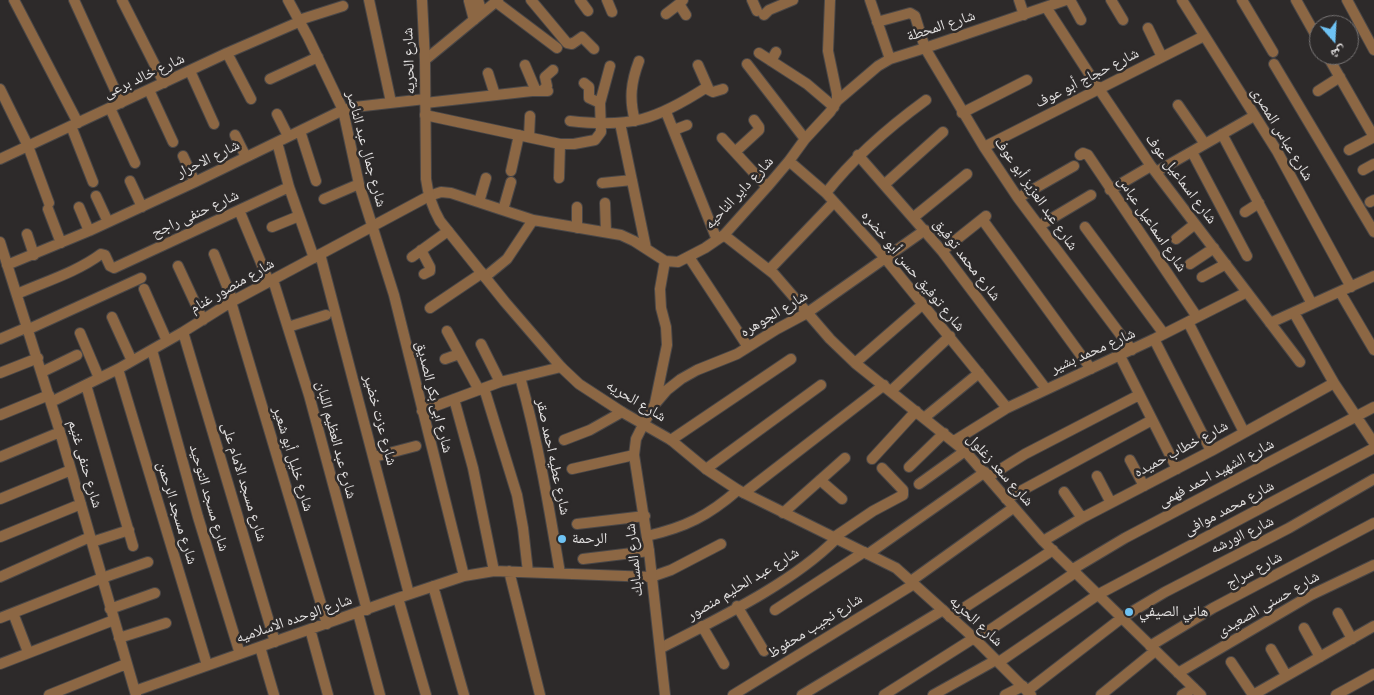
<!DOCTYPE html>
<html>
<head>
<meta charset="utf-8">
<style>
	body { margin:0 }
	#map { position:relative; width:1374px; height:695px; overflow:hidden; background:#2d2a2a; font-family:"IBM Plex Serif","Noto Naskh Arabic",serif }
	canvas { display:block }
	.north { position:absolute; left:1309px; top:15px; width:50px; height:50px; box-sizing:border-box; background:#2d2a2a; border:1px solid #767373; border-radius:50%; rotate:161deg; font-size:14px; font-weight:700; line-height:20px; text-align:center; color:#e3e1e1 }
	.north::after { content:''; display:block; margin:auto; width:18px; height:22px; background:#6ec2f3; clip-path:polygon(50% 0,100% 100%,50% 72%,0 100%) }
</style>
</head>
<body>
<div id="map">
<canvas width="1374" height="695"></canvas>
<div class="north">ش</div>
</div>
<script>
const g = document.querySelector('canvas').getContext('2d');
g.lineJoin = 'round';
function stroke(path, color, width, dash) {
  g.strokeStyle = color;
  g.lineWidth = width;
  g.lineCap = dash ? 'butt' : 'round';
  g.setLineDash(dash || []);
  g.stroke(path);
}
function label(font, color, halo, rows, align = 'center') {
  g.font = font + ' "IBM Plex Serif","Noto Naskh Arabic",serif';
  g.lineWidth = 5;
  g.setLineDash([]);
  g.textBaseline = 'middle';
  g.strokeStyle = halo;
  g.fillStyle = color;
  for (const [text, x, y, turn = 0] of rows) {
    g.save();
    g.translate(x, y);
    g.rotate((+turn || 0) * Math.PI / 180);
    g.textAlign = isNaN(turn) ? turn : align;
    if (halo) g.strokeText(text, 0, 0);
    g.fillText(text, 0, 0);
    g.restore();
  }
}
const minor = new Path2D(`
	M14 0 78 123
	M74 0 121 103
	M122 0 164 83
	M288 0 308 37 343 110 359 184 394 295 464 576
	M369 0 391 102
	M478 0 482 13
	M531 0 567 43 572 44 582 37 594 49
	M580 0 588 11
	M607 0 612 12
	M683 0 679 4 686 15
	M752 0 757 11
	M870 0 890 59
	M1019 0 1024 15
	M1070 0 1081 20
	M1111 0 1123 20
	M1182 0 1277 151 1351 287
	M1242 0 1273 52
	M1296 0 1319 41
	M1347 0 1374 50
	M469 1 474 20
	M496 2 557 48
	M1046 7 1099 89 1151 166 1300 362
	M666 14 679 4
	M764 15 769 10 793 0
	M299 20 343 6
	M877 22 910 13 915 16 925 48 984 147 1018 198 1132 350
	M1148 28 1162 57
	M227 53 251 99
	M759 53 807 84 834 107
	M1327 55 1374 137
	M425 60 498 0
	M771 61 776 52
	M747 64 805 139
	M1274 64 1374 232
	M525 65 536 91
	M698 65 709 90 713 92 723 89
	M190 71 214 124
	M488 73 495 95
	M270 79 318 57
	M584 83 589 87V98L600 103
	M0 89 28 146 49 203
	M149 90 173 142
	M542 91 547 86 545 77 553 70
	M1318 91 1340 77
	M837 101 878 66 890 59 925 48 1066 0
	M425 103 532 91H548
	M1178 105 1205 144
	M110 108 135 163
	M666 112 717 240
	M962 113 1027 80
	M277 114 288 136
	M425 115 560 144H574L595 140 601 132 600 103 610 66
	M570 121C631 128 656 120 707 87
	M635 121C629 99 631 82 639 61
	M620 123 646 248
	M71 126 93 182
	M674 130 687 125
	M300 131 316 181
	M1222 134 1312 304
	M235 135 246 157
	M529 137 530 116
	M722 138 767 187
	M277 142 289 187 314 258
	M984 147 1204 36
	M1349 150 1374 137
	M735 152 759 130V127L754 120
	M1192 152 1247 256
	M858 155 942 251 1046 389
	M1080 155 1083 153 1088 155 1197 317
	M183 156 195 182
	M0 159 227 53 301 21
	M789 161 826 193 885 258 1007 408
	M1363 170 1374 164
	M511 171 519 135
	M1156 172 1254 116
	M559 178 560 144
	M130 181 142 207
	M602 183 632 180
	M885 184 943 132
	M1110 190 1151 166
	M826 193C854 157 889 127 926 100
	M96 196 108 222
	M1018 198 1074 166
	M324 199 359 184
	M479 202 486 178
	M1370 202 1374 200
	M605 203 606 232
	M79 207 89 231
	M48 209 61 243
	M239 210 269 282
	M503 210 511 182
	M1245 212 1259 203
	M914 217 967 174
	M982 219 1091 369
	M1039 226 1091 195
	M272 227 299 216
	M1085 227 1164 334
	M577 228V207
	M27 234 34 255
	M724 235 774 274 830 339 855 363 965 451 1043 541 1201 695
	M1176 239 1195 224
	M0 242 60 432 136 695
	M421 250 430 267V271L424 274
	M942 251 986 216
	M214 254 233 301
	M320 254 409 594
	M412 257 448 231
	M689 257 748 347
	M1190 264 1214 248
	M7 265 89 231 195 182 343 110 355 107 425 99
	M178 266 203 320
	M769 270 834 202
	M485 277 507 259 533 220
	M1202 277 1226 264
	M273 280 309 395 367 610
	M144 289 167 341
	M1340 292 1374 350
	M17 294C44 282 77 272 101 254L105 255 110 266 114 268 289 187
	M231 302 327 624
	M430 308 482 273
	M1294 313 1334 383 1374 443
	M112 317 132 361
	M1188 322 1244 432
	M1270 323 1374 276
	M288 327 326 315
	M29 329 141 278
	M447 331 479 390
	M183 332 275 642
	M80 333 99 378
	M0 339 28 327
	M1154 339 1211 451
	M481 344 500 382
	M152 350 198 517 240 654
	M1120 356 1177 469
	M445 359 459 354
	M855 363 923 304
	M118 369 207 665
	M42 372 77 355
	M0 373 38 358
	M520 377C538 441 549 507 560 573
	M86 385 133 546
	M484 388 517 495 523 528 528 572
	M891 391 950 336
	M454 399 473 468 494 571
	M51 402 118 369 183 332 231 302 429 196 441 192 451 193 533 220 621 235 634 241 665 261 678 262 705 248 724 235 767 187 789 161 805 139 830 112 837 101V94L828 51 830 0
	M655 403 667 345 666 327 661 308 660 289 665 261
	M422 411 500 382 561 367
	M0 415 49 395
	M924 418 979 373
	M644 423 655 404 667 390 681 379 697 370 737 354 777 329 807 313 925 230
	M564 440 590 430 622 412
	M671 440 791 359
	M954 441 1007 408 1154 339 1247 292
	M0 457 60 432
	M374 457 416 446
	M872 459 916 411
	M1130 460 1144 486
	M909 467 944 433
	M572 469 634 455
	M706 469 821 385
	M1097 476 1111 503
	M988 477 1025 454 1139 395
	M820 480 842 499
	M919 484 965 451
	M1064 492 1082 518
	M744 493 884 385
	M0 499 71 470
	M1006 499 1152 420
	M783 513 845 458
	M577 524 645 516
	M647 536C686 527 708 516 738 490
	M0 537 81 504
	M833 538 873 511 903 495V490L882 468
	M1043 541 1082 518 1211 451 1334 383
	M92 542 129 530
	M868 554 985 472
	M583 559 649 551
	M1073 569 1125 538 1374 407
	M509 571 540 695
	M0 577 90 537
	M911 581 1013 508
	M433 586 464 695
	M398 598 426 695
	M737 606 764 651
	M110 609 155 593
	M775 610 864 552
	M13 613 28 652
	M358 613 380 695
	M1338 613 1352 639
	M950 617 1053 550
	M0 618 102 578 148 562
	M702 626 724 664
	M1304 628 1320 657
	M310 629 328 695
	M119 638 166 623
	M975 640 1076 572
	M1150 646 1213 608 1374 523
	M260 647 274 695
	M661 648C717 619 791 584 836 539
	M1271 649 1286 675
	M999 662 1099 594 1374 448
	M1231 662 1253 695
	M0 664 114 620
	M1178 673 1311 595 1374 565
	M135 691 398 598 464 576 494 571 651 577 671 570 721 544
	M1027 691 1123 617 1165 592 1289 528 1374 479
	M49 695 126 664
	M733 695 914 584
	M802 695 943 610
	M884 695 974 638
	M933 695 996 660
	M1005 695 1023 686
	M1101 695 1155 651
	M1182 695 1194 688
	M1253 695 1374 626
	M1336 695 1374 674`);
const tertiary = new Path2D(`
	M422 0 425 60 426 179C428 195 432 207 440 221L505 302 561 367 579 384 622 412 671 440 706 469 738 490 896 568 974 638 1031 695
	M644 423 636 439 634 455 649 551 665 695`);
stroke(minor, '#4a4747', 12);
stroke(tertiary, '#4a4747', 12);
stroke(minor, '#8c6744', 10);
stroke(tertiary, '#8c6744', 10);
for (const [x, y, r, color] of [
	[562,539,5,"#6ec2f3"],
	[1129,612,5,"#6ec2f3"]
]) {
  const dot = new Path2D();
  dot.arc(x, y, r, 0, 2 * Math.PI);
  g.fillStyle = color;
  g.fill(dot);
  stroke(dot, '#2d2a2a', 2);
}
label('15px', '#e3e1e1', '#2d2a2a', [
	["شارع المحطة",941,26,-18],
	["شارع الحريه",409,61,-92],
	["شارع خالد برعى",144,76,-25],
	["شارع حجاج أبو عوف",1087,78,-27],
	["شارع عباس المصرى",1282,134,59],
	["شارع جمال عبد الناصر",366,149,75],
	["شارع الاحرار",208,159,-26],
	["شارع اسماعيل عوف",1181,179,53],
	["شارع داير الناحيه",739,193,-47],
	["شارع عبد العزيز أبو عوف",1036,194,55],
	["شارع حنفى راجح",195,214,-25],
	["شارع اسماعيل عباس",1152,224,56],
	["شارع محمد توفيق",967,260,52],
	["شارع توفيق حسن أبو خضره",913,271,50],
	["شارع منصور غنام",232,286,-30],
	["شارع الجوهره",774,314,-31],
	["شارع محمد بشير",1093,351,-24],
	["شارع ابى بكر الصديق",434,397,76],
	["شارع الحريه",636,401,31],
	["شارع عزت خضير",380,420,75],
	["شارع عبد العظيم اللبان",336,440,75],
	["شارع خطاب حميده",1181,449,-28],
	["شارع عطيه احمد صقر",553,457,78],
	["شارع خليل أبو شعير",293,459,73],
	["شارع حنفى غنيم",85,464,74],
	["شارع سعد زغلول",1000,470,48],
	["شارع الشهيد احمد فهمى",1216,473,-28],
	["شارع مسجد الامام على",244,482,73],
	["شارع مسجد التوحيد",209,498,74],
	["شارع محمد موافى",1229,508,-28],
	["شارع مسجد الرحمن",177,513,73],
	["شارع الورشه",1242,535,-26],
	["شارع المسابك",634,560,-96],
	["شارع سراج",1254,570,-28],
	["شارع عبد الحليم منصور",743,584,-31],
	["شارع حسنى الصعيدى",1268,604,-30],
	["شارع الوحده الاسلاميه",294,619,-19],
	["شارع الحريه",976,621,43],
	["شارع نجيب محفوظ",815,626,-32]
]);
label('15px', '#e3e1e1', '#2d2a2a', [
	["الرحمة",572,539],
	["هاني الصيفي",1139,612]
], 'left');
</script>
</body>
</html>
